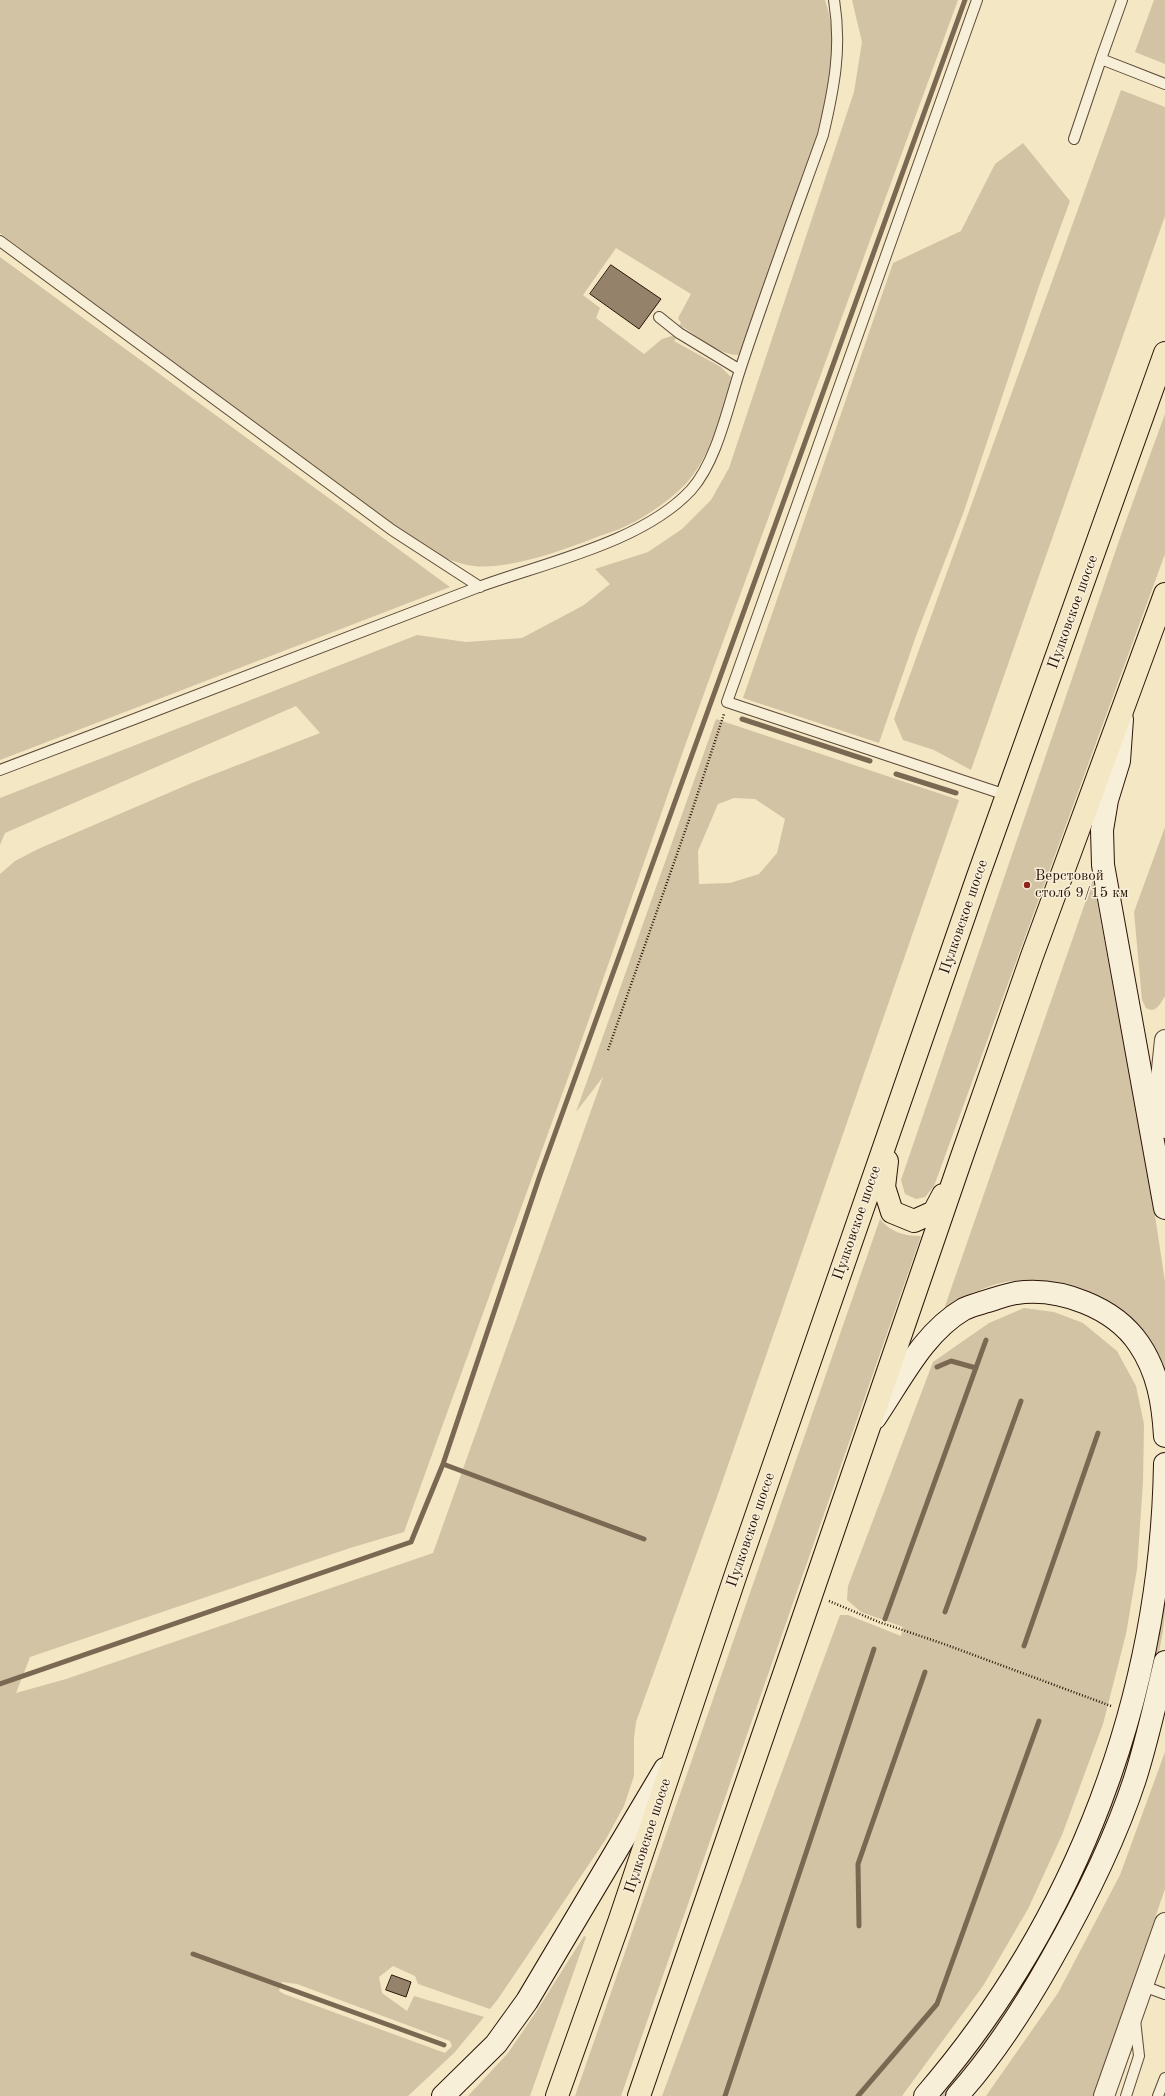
<!DOCTYPE html>
<html>
<head>
<meta charset="utf-8">
<style>
	body { margin:0 }
	canvas { display:block; background:#f4e7c4 }
</style>
</head>
<body>
<canvas width="1165" height="2096"></canvas>
<script>
const g = document.querySelector('canvas').getContext('2d');
g.lineJoin = 'round';
function paint(path, color) {
  g.fillStyle = color;
  g.fill(path, 'evenodd');
}
function stroke(path, color, width, dash) {
  g.strokeStyle = color;
  g.lineWidth = width;
  g.lineCap = dash ? 'butt' : 'round';
  g.setLineDash(dash || []);
  g.stroke(path);
}
function label(font, color, halo, rows, align = 'center') {
  g.font = font + ' "Old Standard TT",serif';
  g.lineWidth = 3;
  g.setLineDash([]);
  g.textBaseline = 'middle';
  g.strokeStyle = halo;
  g.fillStyle = color;
  for (const [text, x, y, turn = 0] of rows) {
    g.save();
    g.translate(x, y);
    g.rotate((+turn || 0) * Math.PI / 180);
    g.textAlign = isNaN(turn) ? turn : align;
    if (halo) g.strokeText(text, 0, 0);
    g.fillText(text, 0, 0);
    g.restore();
  }
}
paint(new Path2D(`
	M0 0H825C849 71 813 148 790 215 775 259 761 304 745 347L738 355C717 354 700 338 683 327L674 341 721 367 731 377C722 412 713 451 689 480 677 495 646 517 628 525 619 530 607 533 597 537 564 550 509 570 474 566 445 563 416 541 391 528L0 233ZM616 248 691 294 678 318 681 323 672 336 662 339 644 354 596 318 600 308 583 295Z
	M852 0H958L687 740 581 1042 404 1532 350 1548 30 1657 16 1693 66 1679 433 1553 603 1077 576 1112 716 719 959 800 718 1494 636 1722 634 1739V1776L624 1806 606 1839 498 1999 490 2009 418 1984 415 1976 393 1966 379 1977 382 1993 407 2011 414 1996 484 2017 454 2053 408 2096H0V874L15 861 38 849 194 782 320 733 296 706 5 833 0 845V798L417 635 466 642 522 638 584 605 610 584 595 569 648 552 682 529 711 500 729 468 854 92 862 42ZM734 798 755 799 785 819 777 853 759 874 730 883 699 884 698 851 718 804ZM282 1982 297 1984 450 2041 452 2046 445 2053 284 1994 279 1991Z
	M1154 0H1165V64L1135 52Z
	M1121 90 1165 107V216L971 770 934 750 903 740 894 719Z
	M1023 143 1070 201 1040 283 963 514 917 633 879 743 743 698 893 263 961 231 995 164Z
	M0 257 450 587 0 760Z
	M1165 414V554L934 1186 925 1197 916 1199 905 1194 901 1180 1123 529Z
	M1165 827V996C1160 1004 1156 1014 1146 1008L1142 1000 1134 912Z
	M1093 880 1153 1202 1165 1282V1370C1160 1357 1154 1344 1145 1333 1127 1309 1080 1291 1052 1283 1039 1279 1019 1280 1006 1282 984 1286 963 1297 944 1309Z
	M880 1219C891 1232 903 1236 921 1236L621 2096H575Z
	M1024 1308 1054 1312 1083 1323 1117 1351 1136 1386 1144 1424 1143 1482 1137 1569 1126 1634 1103 1724 1062 1835 1028 1909 983 1986 902 2096H662L840 1615H848L901 1636 903 1627 861 1612 847 1600 848 1586 933 1362 989 1323Z
	M1165 1579C1165 1590 1165 1602 1165 1612 1163 1642 1154 1673 1146 1701 1124 1791 1089 1870 1044 1951 1015 2002 984 2052 946 2096H936L1048 1934Z
	M1165 1752V1889L1093 2096H986L1058 1993 1120 1875Z
	M584 1936 586 1937 530 2096H468L508 2053 536 2012Z`), '#d2c3a4');
stroke(new Path2D(`
	M742 719 870 761
	M896 774 956 793
	M937 1367 951 1361 976 1368
	M443 1464 540 1175 965 0
	M945 1612 1021 1401
	M885 1619 986 1340
	M1024 1646 1098 1433
	M0 1684 411 1542 443 1464 644 1539
	M859 1926 858 1864 925 1672
	M193 1954 444 2045
	M725 2096 874 1649
	M858 2096 937 2004 1039 1721`), '#7b6853', 5);
const building = new Path2D(`
	M611 265 661 299 639 329 590 294Z
	M392 1975 411 1982 406 1997 386 1990Z`);
paint(building, '#94826a');
stroke(building, '#2b1509', 1);
const lane = new Path2D(`
	M977 0 727 702 1006 795
	M1101 59 1122 0
	M1074 139 1101 59 1165 84
	M0 241 392 530 480 587
	M659 317 679 333 740 370
	M0 770C159 710 318 649 476 588 543 563 642 543 691 490 717 461 728 406 740 370 766 291 795 213 823 135 834 88 842 48 834 0
	M1143 1986 1165 1994
	M1126 2096 1139 2056 1135 2020
	M1158 2096 1165 2078`);
const street = new Path2D(`
	M1165 1040 1159 1098 1165 1128
	M1104 2096 1165 1923`);
const secondary = new Path2D(`
	M1122 719 1119 761 1107 800 1102 830 1103 865 1165 1208
	M875 1418C901 1380 923 1333 964 1309 970 1306 978 1304 984 1302 995 1299 1005 1295 1016 1293 1060 1287 1114 1307 1139 1344 1158 1372 1163 1403 1165 1436
	M443 2096 496 2044 527 2001 665 1769
	M925 2096C1077 1920 1161 1697 1165 1464
	M957 2096C994 2055 1024 2008 1051 1960 1084 1902 1114 1843 1135 1779 1147 1741 1156 1701 1165 1662`);
const highway = new Path2D(`
	M887 1161 884 1187 892 1212 914 1221 934 1212 943 1195
	M557 2096 619 1922 737 1571 977 879 1165 353
	M639 2096 960 1162 1032 956 1165 594`);
stroke(lane, '#5d4a38', 12);
stroke(street, '#5d4a38', 22);
stroke(secondary, '#2b1509', 24);
stroke(highway, '#2b1509', 24);
stroke(new Path2D(`
	M608 1050 689 820 724 714
	M829 1601 879 1622 944 1644 1111 1706`), '#2b1509', 2.5, [1, 2]);
stroke(lane, '#f8efd9', 10);
stroke(street, '#f8efd9', 20);
stroke(secondary, '#f8efd9', 22);
stroke(highway, '#f4e7c4', 22);
for (const [x, y, r, color] of [
	[1027,885,4,"#8f2418"]
]) {
  const dot = new Path2D();
  dot.arc(x, y, r, 0, 2 * Math.PI);
  g.fillStyle = color;
  g.fill(dot);
  stroke(dot, '#f8efd9', 1.5);
}
label('15px', '#2b1509', '#f8efd9', [
	["Пулковское шоссе",1073,612,-70],
	["Пулковское шоссе",964,917,-71],
	["Пулковское шоссе",857,1223,-71],
	["Пулковское шоссе",751,1530,-71],
	["Пулковское шоссе",648,1836,-72]
]);
label('15px', '#2b1509', '#f8efd9', [
	["Верстовой",1035,876],
	["столб 9/15 км",1035,893]
], 'left');
</script>
</body>
</html>
